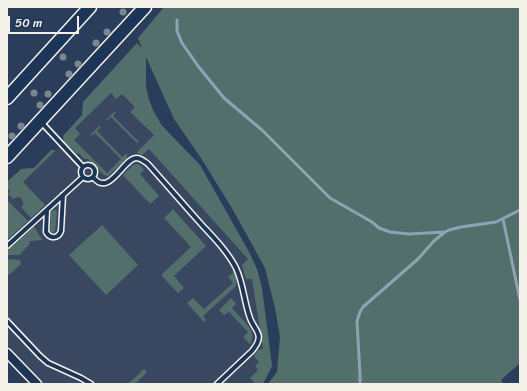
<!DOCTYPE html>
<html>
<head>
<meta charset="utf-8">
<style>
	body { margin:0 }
	#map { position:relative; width:527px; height:391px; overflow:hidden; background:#2a3d5b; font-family:Sriracha,sans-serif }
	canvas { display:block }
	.frame { position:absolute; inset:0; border:8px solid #f4f1e8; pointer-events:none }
	.scale { position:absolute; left:8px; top:16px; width:71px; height:18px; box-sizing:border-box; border:2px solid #f4f1e8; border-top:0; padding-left:5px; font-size:12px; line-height:14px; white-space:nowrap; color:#f4f1e8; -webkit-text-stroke:3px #1d3557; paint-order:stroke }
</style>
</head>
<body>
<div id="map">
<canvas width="527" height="391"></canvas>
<div class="frame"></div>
<div class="scale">50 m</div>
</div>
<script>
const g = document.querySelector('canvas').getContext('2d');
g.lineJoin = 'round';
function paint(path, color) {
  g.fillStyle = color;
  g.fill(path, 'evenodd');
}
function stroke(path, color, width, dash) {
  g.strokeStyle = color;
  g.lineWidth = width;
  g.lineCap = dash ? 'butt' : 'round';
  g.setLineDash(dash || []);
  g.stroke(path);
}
paint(new Path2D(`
	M137 43 145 52 146 87 149 100 154 112 161 124 170 134 200 165 249 252 257 269 262 288 272 366 263 384H40L7 348V181L21 169 34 168 51 150H56L64 142 63 136 82 115 83 102Z`), '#3a4760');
paint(new Path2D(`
	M164 7H520V363L501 380 503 384H268L277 372 280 337 275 308 265 268 233 210 201 158 174 119 146 57V87L149 100 154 112 161 124 170 134 200 165 249 252 257 269 262 288 272 366 263 384H256L250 378 258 370 255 366 259 362 254 356 258 350 263 349 252 279H246L242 265 248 259 149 149 142 155 138 154 137 152 154 135 130 112 135 107 122 94 116 99 111 93 75 128 80 134 74 140 107 173 121 159 95 133 91 136 90 135 99 126 101 127 97 131 122 157 126 154H127V159L108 176 104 175 88 159H84L80 154 76 153 64 142 63 136 82 115 83 102 137 43 142 48 138 38Z
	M115 111 116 112 113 116 139 142 137 143 111 117 107 121 106 120Z
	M51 150H56L23 182 45 205 31 218 21 207 23 205V202L21 198 18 197 13 199 8 194 10 191 7 188V182L21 169 34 168Z
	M136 164H139L144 170 140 174 159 196 150 204 123 175 133 165Z
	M7 200 28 221 7 240Z
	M173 209 206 246 174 276 184 288 178 293 161 275 191 247 164 218Z
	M53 210H56L57 213 55 231 53 233 50 232V230L51 212Z
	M102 225 138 265 106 295 69 255Z
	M34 227C38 231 38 236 43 240L30 241 29 245 22 252 20 255H7V251Z
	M7 259 20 260 21 264 9 275 7 273Z
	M234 272C236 278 238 282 235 287L203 316 206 320 204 322 187 303 193 298 204 309 233 283 228 277Z
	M231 298 236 304 232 308C240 318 259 331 250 344L243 337 248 332 229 312 224 315 219 310Z
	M144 369 147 372 135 384H128Z`), '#536f6c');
stroke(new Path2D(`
	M177 20V31L182 43 198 66 224 98 262 130 330 198 372 222 379 228 390 232 409 234 445 232
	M503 219 520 300
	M360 384V375L357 321 360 312 363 307 418 259 434 241 445 232 449 230 461 227 496 222 520 210`), '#8ea2b4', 3);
const service = new Path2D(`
	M41 122 83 167
	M81 172a7 7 0 1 1 14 0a7 7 0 1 1-14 0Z
	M93 177C109 198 123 159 136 158 141 158 144 161 148 164 166 184 184 205 202 225 214 238 228 252 236 268 243 283 244 300 249 315 253 331 267 333 252 351L217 384
	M47 210 46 232C50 239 58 239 61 231L63 195
	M7 246 83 177
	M7 321 40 356 48 363 81 378 91 384`);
const minor = new Path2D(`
	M7 353 37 384`);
const secondary = new Path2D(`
	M7 98 90 7
	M7 157 145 7`);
stroke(service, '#f4f1e8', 7);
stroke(minor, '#f4f1e8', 11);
stroke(secondary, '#f4f1e8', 15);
stroke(service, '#1d3557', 4);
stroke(minor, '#1d3557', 8);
stroke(secondary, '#1d3557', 12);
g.fillStyle = '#7a8791';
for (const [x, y] of [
	[123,12],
	[107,32],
	[96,43],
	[63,57],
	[78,64],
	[69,74],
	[34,93],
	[48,94],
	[40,105],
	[21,126],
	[12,136]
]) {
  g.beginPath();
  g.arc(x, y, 3.5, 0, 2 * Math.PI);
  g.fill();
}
</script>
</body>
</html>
